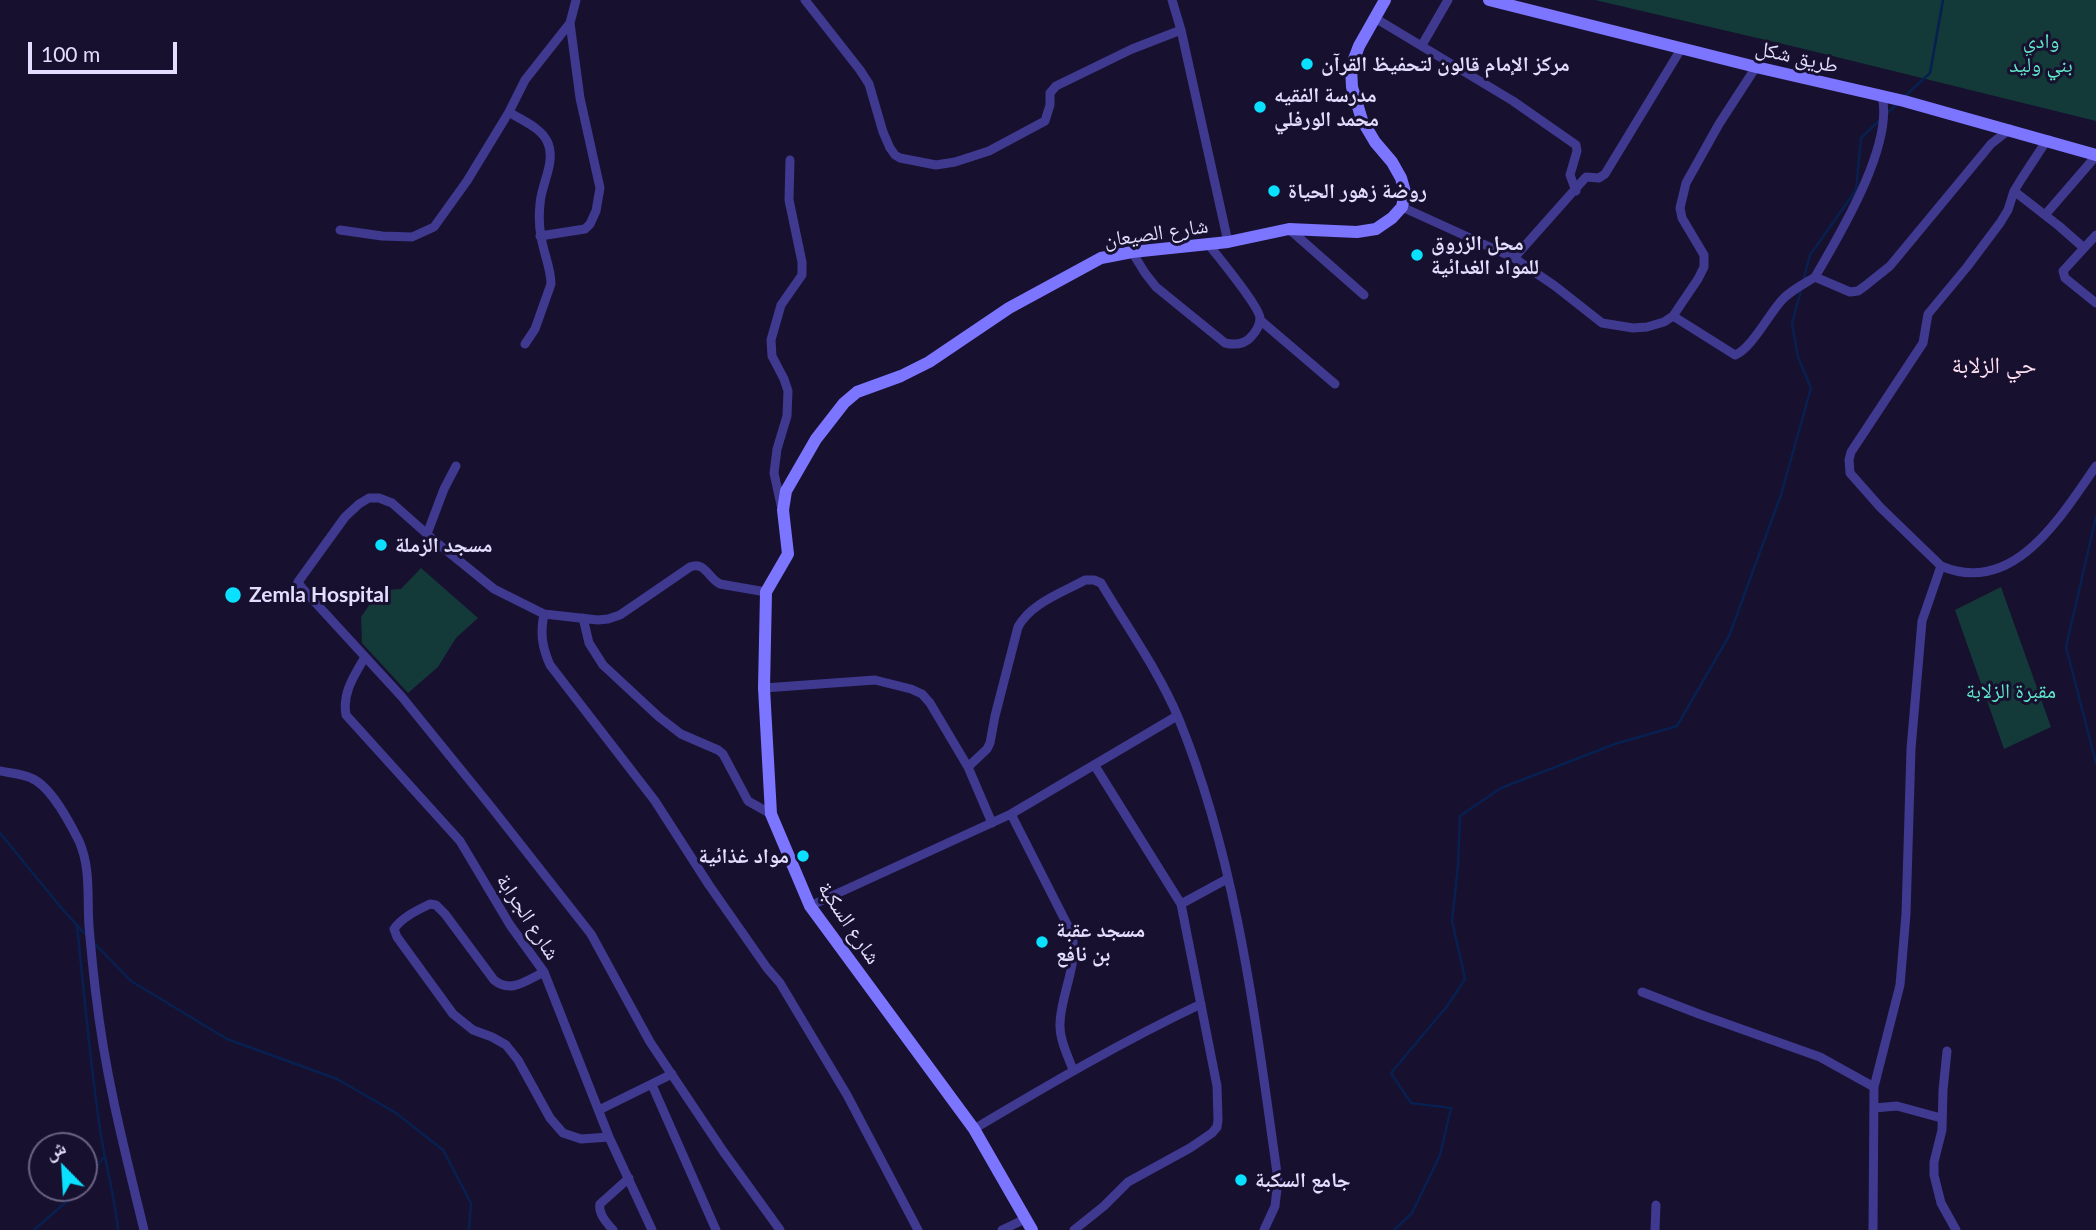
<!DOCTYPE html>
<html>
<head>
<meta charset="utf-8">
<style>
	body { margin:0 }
	#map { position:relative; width:2096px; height:1230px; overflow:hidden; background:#17102f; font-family:Lato,"Noto Naskh Arabic",sans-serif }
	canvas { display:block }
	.north { position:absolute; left:28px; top:1132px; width:70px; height:70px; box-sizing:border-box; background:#17102f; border:2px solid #696282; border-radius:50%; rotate:336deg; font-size:19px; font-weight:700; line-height:28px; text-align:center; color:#e3deff }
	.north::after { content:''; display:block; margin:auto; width:24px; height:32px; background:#0ae0ff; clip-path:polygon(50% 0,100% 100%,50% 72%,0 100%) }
	.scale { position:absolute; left:28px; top:42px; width:149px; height:32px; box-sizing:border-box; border:4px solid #e3deff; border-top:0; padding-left:9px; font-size:21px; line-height:24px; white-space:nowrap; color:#e3deff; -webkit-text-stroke:5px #17102f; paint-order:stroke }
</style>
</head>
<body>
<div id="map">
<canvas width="2096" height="1230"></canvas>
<div class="north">ش</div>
<div class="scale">100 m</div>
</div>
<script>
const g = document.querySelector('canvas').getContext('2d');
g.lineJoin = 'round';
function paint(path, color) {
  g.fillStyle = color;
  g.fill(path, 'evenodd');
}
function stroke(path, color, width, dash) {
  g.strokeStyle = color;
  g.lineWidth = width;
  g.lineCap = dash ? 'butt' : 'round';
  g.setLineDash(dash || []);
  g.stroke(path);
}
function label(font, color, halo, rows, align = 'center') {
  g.font = font + ' Lato,"Noto Naskh Arabic",sans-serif';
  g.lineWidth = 6;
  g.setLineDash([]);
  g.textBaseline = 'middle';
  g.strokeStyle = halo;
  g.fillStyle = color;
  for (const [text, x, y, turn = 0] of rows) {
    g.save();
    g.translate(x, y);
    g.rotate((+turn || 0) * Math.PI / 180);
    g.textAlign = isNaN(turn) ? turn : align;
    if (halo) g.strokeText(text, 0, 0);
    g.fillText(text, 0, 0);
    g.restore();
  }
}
paint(new Path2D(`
	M1595 0H2096V121L1800 48Z
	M421 568 478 618 456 638 438 667 408 693 362 643 361 617 374 598 387 590 401 589Z
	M2001 587 2051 727 2004 749 1955 610Z`), '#133939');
stroke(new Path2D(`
	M1906 95 1930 73 1943 0
	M1885 115 1896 105
	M1803 281 1810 255 1856 190 1861 138 1881 119
	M2096 517 2066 647 2096 763
	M0 833 63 910 87 936
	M77 925C84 993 90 1061 100 1129 105 1163 115 1196 118 1230
	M94 943 131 981 227 1039 337 1079 396 1113 443 1150 471 1203 469 1230
	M84 1182 104 1157
	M34 1230 73 1196 79 1188
	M1394 1230 1412 1213 1440 1155 1451 1108 1411 1103 1391 1073 1448 1005 1465 979 1452 921 1458 866 1460 816 1501 788 1615 744 1677 726 1729 636 1781 495 1811 388 1798 357 1792 323 1802 287`), '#082050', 2.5);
stroke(new Path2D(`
	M805 0 860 70 869 84 883 132 890 148 895 155 900 158 936 165 955 162 989 151 1045 121 1050 105V93L1056 86 1132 49 1181 30 1172 0
	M1375 18 1513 101 1576 145 1577 151 1570 175 1576 191
	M1181 30 1228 242
	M1422 45 1448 0
	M509 112C521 120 540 127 547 141 557 161 541 184 540 204 539 214 539 226 541 236 543 252 551 268 551 284L535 329 525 344
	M2049 140 2045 143 2022 178 2014 191 2008 210 2000 223 1967 267 1928 314 1923 343 1851 452 1849 460 1850 473 1880 507 1941 566C2014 597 2061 516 2096 466
	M2014 191 2059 226 2084 248
	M1402 207 1514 258 1555 286 1602 323 1633 328 1647 327 1664 322 1673 316 1698 279 1704 267V255L1682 218 1680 208 1686 183 1719 124 1756 67
	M2045 215 2096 156
	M1289 229 1364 295
	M340 230 382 236 412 237 434 227 467 181 509 112 525 80 570 23 576 0
	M2096 235 2063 271 2065 278 2096 303
	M540 236 585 229 590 224 596 211 600 188 580 98 570 23
	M1132 252 1145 273 1156 287 1225 343C1234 345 1243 345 1250 338 1255 333 1260 325 1260 318 1259 306 1219 258 1209 245
	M1514 258 1586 177 1599 178 1605 174 1681 49
	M1815 277C1840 234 1894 145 1882 96
	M1673 316 1735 355C1751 349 1769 314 1782 300 1791 290 1804 284 1815 277L1850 292 1858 291 1865 286 1890 266 1991 144 2010 129
	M1260 320 1335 384
	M781 505 774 473 777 449 787 416 788 391 784 379 772 356 771 340 781 305 802 275V262L789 200 790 160
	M427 534 444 489 456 466
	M766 592 720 584C708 578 705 561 690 567L620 615 608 619 598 620 544 614 494 589 436 542 392 503 379 498H369L359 504 345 517 298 582 302 588 402 697 492 808 591 934 650 1042 723 1151 780 1230
	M544 614C540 633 542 647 550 665L655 801 709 885 767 968 780 983 847 1095 918 1230
	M583 618 589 643 603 665 659 717 681 734 718 750 723 754 748 801 771 814
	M365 657C354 676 342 693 346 715L460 841 510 925 544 972 609 1137 652 1230
	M764 688 875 680 911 689 922 694 930 703 968 767 992 823
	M968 767 987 749 990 743 995 716 1018 627C1031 603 1062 593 1085 580H1094L1101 583C1127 627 1158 670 1178 717 1238 863 1256 1025 1278 1180L1275 1206 1264 1230
	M0 771C10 773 22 774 31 778 51 786 70 823 79 841 91 868 87 897 89 926 91 949 93 972 96 995 105 1075 125 1152 144 1230
	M1011 814 1071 932C1080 963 1061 992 1060 1023 1059 1039 1068 1056 1073 1070
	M1181 904 1227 879
	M810 906 1011 814 1177 716
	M544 972C527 980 511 994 494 980L445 914 436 905 430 904C418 910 402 917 394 929L397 937 453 1014 473 1030 492 1037 506 1045 518 1060 550 1118 563 1133 581 1139 609 1137
	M1642 992 1699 1014 1820 1057 1874 1087
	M1947 1051 1943 1090 1942 1130 1934 1162V1175L1941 1203 1956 1230
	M652 1085 716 1230
	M1874 1108 1897 1106 1941 1118
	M599 1110 672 1074
	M974 1129C1048 1085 1123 1041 1201 1004
	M613 1230C607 1223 598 1214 600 1204L629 1178
	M1002 1230 1025 1219
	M1074 1230 1104 1206 1128 1182 1190 1148 1212 1133 1217 1127 1218 1120 1217 1086 1181 904 1095 766
	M1655 1230 1656 1205
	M1873 1230 1874 1087 1900 985 1906 914 1911 749 1922 621 1941 566`), '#3f3990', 9);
stroke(new Path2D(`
	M1489 0 1756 67 1904 101 2096 155
	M1032 1230 974 1129 810 906 771 814 764 688 766 592 788 554 783 510 786 491 816 439 844 403 857 392 901 376 929 362 1009 308 1101 258 1132 252 1228 242 1289 229 1357 232 1376 229 1392 218 1402 207 1405 192 1401 178 1392 162 1375 142 1362 120 1352 87 1351 67 1359 46 1385 0`), '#7c75ff', 12);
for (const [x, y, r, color] of [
	[1307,64,7,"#0ae0ff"],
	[1260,107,7,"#0ae0ff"],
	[1274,191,7,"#0ae0ff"],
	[1417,255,7,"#0ae0ff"],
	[381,545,7,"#0ae0ff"],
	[233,595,9,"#0ae0ff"],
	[803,856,7,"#0ae0ff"],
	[1042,942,7,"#0ae0ff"],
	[1241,1180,7,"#0ae0ff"]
]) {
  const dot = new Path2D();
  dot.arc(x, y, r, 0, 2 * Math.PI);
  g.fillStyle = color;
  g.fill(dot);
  stroke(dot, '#17102f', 2.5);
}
label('21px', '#61e8ca', '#17102f', [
	["وادي",2041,41],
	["بني وليد",2041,65],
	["مقبرة الزلابة",2011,691]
]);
label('21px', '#e3deff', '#17102f', [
	["طريق شكل",1797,57,13],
	["شارع الصيعان",1156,233,-8],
	["شارع الجرابة",528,917,57],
	["شارع السكبة",849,923,56]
]);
label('bold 21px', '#e3deff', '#17102f', [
	["مركز الإمام قالون لتحفيظ القرآن",1321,64],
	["مدرسة الفقيه",1274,95],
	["محمد الورفلي",1274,119],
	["روضة زهور الحياة",1288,191],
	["محل الزروق",1431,243],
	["للمواد الغدائية",1431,267],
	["مسجد الزملة",395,545],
	["Zemla Hospital",249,595],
	["مواد غذائية",789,856,"right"],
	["مسجد عقبة",1056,930],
	["بن نافع",1056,954],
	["جامع السكبة",1255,1180]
], 'left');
label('23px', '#ffe0f3', '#17102f', [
	["حي الزلابة",1994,366]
]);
</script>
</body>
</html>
